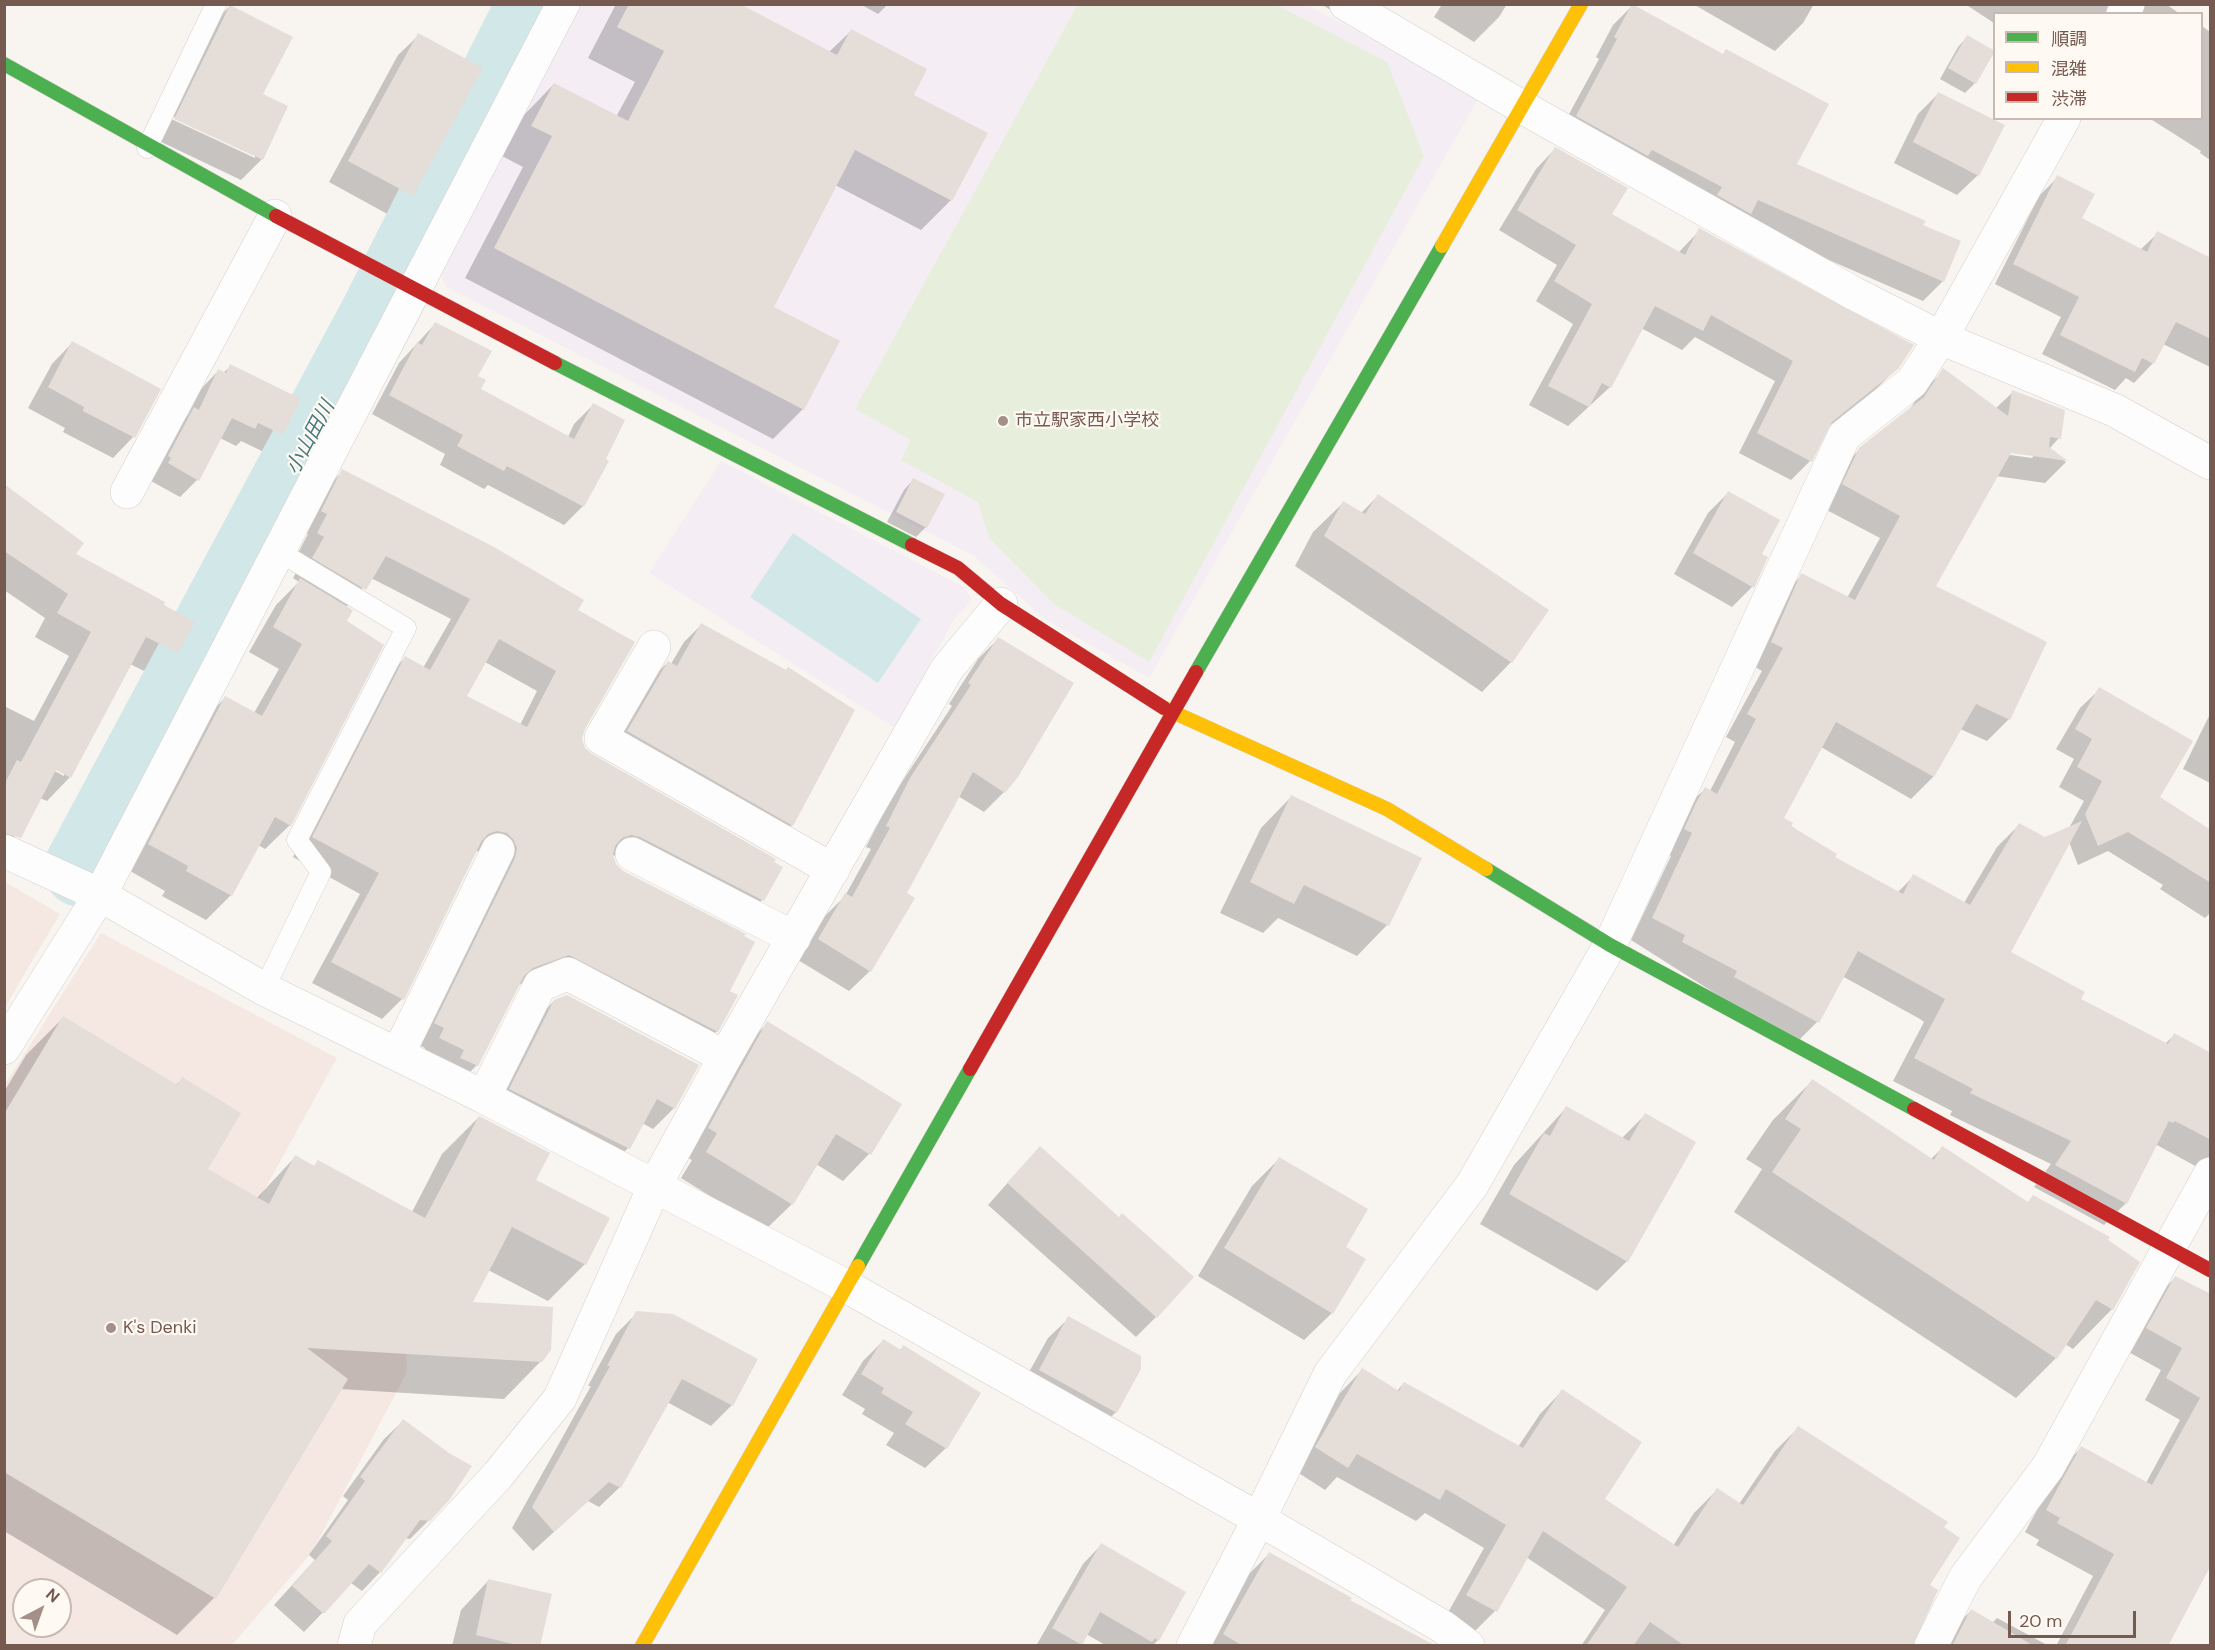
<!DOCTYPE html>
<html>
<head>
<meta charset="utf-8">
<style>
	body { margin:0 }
	#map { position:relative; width:2215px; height:1650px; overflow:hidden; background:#f8f4f0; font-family:"DM Sans","Noto Sans JP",sans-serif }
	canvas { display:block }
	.frame { position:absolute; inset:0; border:6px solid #765a50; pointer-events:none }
	.legend { position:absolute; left:1993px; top:12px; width:210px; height:108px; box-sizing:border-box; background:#fef9f3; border:2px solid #c8b9b2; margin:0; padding:8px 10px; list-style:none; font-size:18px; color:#765a50 }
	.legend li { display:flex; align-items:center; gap:12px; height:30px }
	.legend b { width:30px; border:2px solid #c8b9b2 }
	.north { position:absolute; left:12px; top:1578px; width:60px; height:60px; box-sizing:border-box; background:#fef9f3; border:2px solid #c8b9b2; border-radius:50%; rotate:41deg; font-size:16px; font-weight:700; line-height:24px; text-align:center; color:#765a50 }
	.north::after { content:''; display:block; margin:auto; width:21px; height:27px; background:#a49088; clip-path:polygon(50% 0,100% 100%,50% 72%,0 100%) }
	.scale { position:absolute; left:2008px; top:1611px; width:128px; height:27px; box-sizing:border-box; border:3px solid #765a50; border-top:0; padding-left:8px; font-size:18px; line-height:21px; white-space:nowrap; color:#765a50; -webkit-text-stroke:4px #fef9f3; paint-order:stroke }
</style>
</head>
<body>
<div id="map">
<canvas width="2215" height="1650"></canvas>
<div class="frame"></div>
<ul class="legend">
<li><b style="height:8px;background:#4caf50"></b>順調</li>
<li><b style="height:8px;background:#ffc107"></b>混雑</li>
<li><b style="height:8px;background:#c62828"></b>渋滞</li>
</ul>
<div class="north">N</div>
<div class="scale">20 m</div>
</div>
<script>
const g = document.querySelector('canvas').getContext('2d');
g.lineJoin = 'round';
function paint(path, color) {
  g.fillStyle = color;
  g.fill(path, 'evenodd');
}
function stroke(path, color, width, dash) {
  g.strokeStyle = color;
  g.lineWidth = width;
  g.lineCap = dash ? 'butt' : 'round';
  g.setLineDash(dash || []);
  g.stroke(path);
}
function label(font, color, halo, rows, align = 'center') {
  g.font = font + ' "DM Sans","Noto Sans JP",sans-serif';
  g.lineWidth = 4.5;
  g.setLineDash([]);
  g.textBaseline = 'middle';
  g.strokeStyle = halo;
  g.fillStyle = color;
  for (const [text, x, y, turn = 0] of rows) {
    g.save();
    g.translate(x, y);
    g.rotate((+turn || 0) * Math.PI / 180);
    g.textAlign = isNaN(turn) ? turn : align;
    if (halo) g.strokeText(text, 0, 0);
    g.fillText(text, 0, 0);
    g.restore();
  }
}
paint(new Path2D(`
	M5 882 60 914 5 1007Z
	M101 933 337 1058 250 1216 405 1294 407 1372 312 1552 232 1645H5L4 1086ZM24 1590H60V1626H24Z`), '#f5e7e2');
paint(new Path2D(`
	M581 5H1307L1479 97 1149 678 1046 620 974 556 446 287 439 269Z
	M721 461 964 587 972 600 953 621 895 728 649 573Z`), '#f4eef4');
paint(new Path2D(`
	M1078 4 1277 5 1387 62 1424 156 1149 662 1054 604 989 538 978 502 901 460 911 440 855 409Z`), '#e8eedc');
paint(new Path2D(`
	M793 533 921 619 878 683 750 597Z`), '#d2e7e8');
paint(new Path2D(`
	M616 4H737L829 52 851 31 912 95 951 200 921 230 835 185 772 308 803 409 773 439 465 278 523 167 502 156 524 115 554 84 616 117 635 82 588 58Z
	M860 4H888L878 14Z
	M1321 4H1372L1353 24Z
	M1438 4H1507L1499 17 1474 42 1434 17 1441 6Z
	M1693 4H1814L1803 23 1775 51Z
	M1965 4H2166L2180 14H1994V23Z
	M1633 5 1795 165 1921 226 1943 281 1923 301 1742 222 1557 136 1599 59 1596 57 1613 25Z
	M230 6 261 95 286 107 261 160 241 180 155 139 209 27ZM168 114 255 155V158L167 117Z
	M2202 26 2210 32V160L2200 153 2201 151 2149 118H2202Z
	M419 35 481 69 411 195 391 216 329 182 398 55Z
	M1967 37 1975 83 1965 93 1940 79 1958 47Z
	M1939 93 1978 175 1957 195 1894 163 1918 114Z
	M1555 149 1610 214 1678 253 1700 230 1897 368 1876 389 1827 428 1810 461 1791 480 1739 453 1775 381 1695 337 1682 350 1641 328 1610 387 1568 426 1529 405 1573 324 1536 301 1557 265 1499 230 1536 169Z
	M2058 177 2080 219 2140 250 2158 233 2210 272V367L2163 344 2153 363 2134 383 2126 378 2115 390 2042 354 2061 317 1995 284 2039 196Z
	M435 324 479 390 568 437 574 424 593 405 583 506 564 525 488 485 484 489 440 465 445 454 372 414 399 363Z
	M72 343 159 390 133 437 113 458 63 432 65 428 28 408 52 364Z
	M231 366 282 434 264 452 241 441 236 446 220 438 197 480 180 497 151 481 154 476 151 474 176 427 188 415 201 389 218 371 223 373Z
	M1944 370 1995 409 2013 392 2059 438 2049 449 2066 462 2045 483 1996 476 1934 587 2009 719 1987 741 1960 729 1933 777 1911 799 1821 747 1782 819 1833 858 1897 893 1914 876 1964 903 1997 847 2019 825 2044 838 2069 828 2084 801 2059 787 2074 759 2056 749 2080 708 2100 689 2158 798 2210 832V913L2205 918 2160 889 2163 885 2108 851 2078 865 2069 842 2009 953 2079 1000 2165 1044 2174 1035 2210 1055V1174L2155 1144 2126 1203 2104 1225 2034 1187 2051 1164 1950 1115 1952 1111 1893 1081 1924 1022 1920 1019 1842 976 1817 1022 1795 1044 1631 940 1671 856 1663 851 1683 810 1705 789 1710 791 1735 742 1726 737 1762 671 1750 664 1780 597 1802 575 1847 598 1880 538 1821 507 1837 472 1860 449 1909 410 1922 392ZM2003 451 2034 455 2032 458 2003 454Z
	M343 471 576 611 583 728 581 739 584 749 591 756 781 867 762 900 742 920 620 857 612 855 615 864 728 991 717 1031 696 1051 540 976 518 985 477 1065 457 1085 420 1059 425 1048 415 1043 486 853 476 851 402 999 382 1019 312 983 360 894 293 857 385 678 405 658 423 668 451 619 371 578 346 607 345 621 290 825 265 849 258 845 231 895 206 920 162 896 165 891 125 868 201 722 225 698 254 713 279 669 249 652 276 605 299 582 293 578 305 557 298 553 308 534 302 532 323 491ZM485 662 537 691 520 725 465 697Z
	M913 480 926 527 916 537 887 522 904 490Z
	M4 486 74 555 193 622 177 653 154 676 130 664 70 777 47 801 40 798 25 826 4 847V706L34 721 69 656 35 637 45 618 4 590ZM51 765 64 773V776L49 768Z
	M1728 493 1752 587 1732 607 1674 574 1708 513Z
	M1378 496 1511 662 1482 692 1295 566 1313 532 1343 503 1361 513Z
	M701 625 792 825 775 842 611 749 651 679 668 662 671 664 684 642Z
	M998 639 1004 792 984 812 958 796 905 893 870 971 849 991 798 960 825 916 845 896 871 849 866 847 890 800 952 706 949 704 978 659Z
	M2210 714V783L2183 769Z
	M1291 797 1387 925 1357 956 1278 918 1263 933 1220 913 1261 828Z
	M554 1001 697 1065 674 1108 653 1129 642 1123 628 1148 608 1168 490 1110 533 1022Z
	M63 1018 175 1086 182 1079 206 1169 256 1199 295 1157 412 1212 442 1154 479 1117 534 1180 585 1264 548 1301 488 1270 470 1303 541 1361 504 1399 340 1389 214 1598 177 1635 4 1531V1092L26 1055Z
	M768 1023 900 1104 869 1154 843 1181 816 1164 792 1204 765 1230 681 1178 692 1160 682 1155 741 1049Z
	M1812 1081 1931 1159 1942 1148 2112 1309 2073 1349 2065 1344 2056 1358 2016 1398 1734 1212 1762 1169 1746 1159 1773 1120Z
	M1566 1108 1621 1139 1645 1115 1627 1261 1597 1291 1480 1224 1514 1165Z
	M1279 1159 1344 1248 1332 1313 1304 1340 1198 1276 1252 1186Z
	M1020 1169 1119 1219 1156 1317 1136 1337 988 1205Z
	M2175 1278 2210 1297V1565L2166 1646H2056L2093 1576 2036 1545 2039 1540 2025 1532 2059 1470 2081 1448 2146 1483 2180 1420 2145 1400 2161 1370 2125 1350 2154 1299Z
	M637 1313 732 1405 711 1426 667 1402 620 1487 599 1507 588 1501 533 1551 512 1528 591 1386H588L616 1334Z
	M1069 1318 1140 1369 1116 1412 1095 1433 1019 1390 1048 1338Z
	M883 1341 899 1351 903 1347 946 1448 925 1468 886 1445 894 1433 862 1414 865 1409 842 1395 863 1361Z
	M1362 1370 1396 1392 1404 1383 1518 1447 1540 1414 1562 1391 1603 1500 1673 1546 1694 1513 1717 1490 1739 1504 1775 1451 1798 1428 1942 1528 1911 1646H1581L1605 1610 1526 1557 1495 1611 1473 1633 1445 1618 1484 1548 1425 1513 1416 1521 1337 1477 1325 1490 1294 1470 1340 1393Z
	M403 1421 429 1520 410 1539 405 1538 380 1572 362 1591 351 1583 304 1632 274 1605 315 1560 309 1555 348 1500 343 1496 384 1439Z
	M1101 1545 1158 1640 1152 1646H1107L1086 1634 1079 1646H1036L1083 1564Z
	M1269 1554 1348 1601 1401 1646H1206L1242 1581Z
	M489 1580 539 1646H452L461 1610Z
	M1971 1611 1992 1623 1997 1618 2049 1646H1942L1949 1632Z`), '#0003');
stroke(new Path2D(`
	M81 869 379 313 535 4`), '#d2e7e8', 76);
paint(new Path2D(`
	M629 4H740L837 55 851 29 927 69 914 95 988 133 952 201 855 150 774 307 840 341 804 410 494 248 552 136 531 126 554 83 628 121 664 51 617 27Z
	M1632 4 1723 54 1726 49 1829 104 1797 164 1926 221 1923 225 1961 241 1944 282 1758 200 1751 214 1717 195 1722 187 1652 150 1648 156 1576 116 1617 39 1614 37Z
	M230 5 293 37 263 94 288 106 263 160 174 119Z
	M418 33 483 68 413 196 348 161Z
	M1967 35 1995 51 1976 84 1948 68Z
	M1938 92 2005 125 1979 176 1913 142Z
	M1555 147 1628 188 1612 214 1685 255 1699 228 1914 345 1898 369 1832 422 1812 462 1757 433 1793 361 1711 315 1703 331 1655 306 1611 388 1602 383 1589 407 1548 386 1592 304 1554 281 1576 245 1517 210Z
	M2057 175 2095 194 2082 218 2147 252 2157 231 2211 258V339L2176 322 2154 364 2142 358 2135 372 2060 335 2079 297 2013 264Z
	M435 322 492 351 478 376 486 380 481 389 574 439 593 403 625 420 606 459 609 461 584 507 507 466 504 471 457 446 463 435 389 395 417 342 422 345Z
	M72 341 161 389 135 438 83 411 84 407 48 387Z
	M230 364 301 399 283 435 258 423 255 429 232 418 199 481 168 463 171 458 168 456 194 407 199 410 218 369 226 373Z
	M1943 368 2008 416 2012 390 2065 410 2061 439 2050 437 2049 447 2068 461 2011 453 1936 586 2047 642 2010 720 1976 704 1934 777 1836 722 1784 818 1793 823 1791 826 1837 854 1835 857 1903 894 1913 874 1970 905 2019 823 2045 837 2082 821 2011 952 2085 992 2081 999 2168 1044 2174 1033 2211 1053V1140L2175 1121 2173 1123 2169 1121 2127 1204 2055 1165 2071 1141 1970 1093 1973 1089 1914 1058 1945 999 1943 998 1858 951 1819 1023 1734 977 1737 971 1682 942 1685 935 1652 918 1692 833 1684 829 1696 803 1705 787 1717 794 1756 719 1747 714 1783 648 1771 642 1801 573 1855 600 1900 516 1842 484 1859 448 1924 397Z
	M342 469 494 547 584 600 578 610 635 642 585 729 582 739 585 748 592 754 776 859 774 862 783 867 764 901 640 837 631 835 622 838 615 846 613 855 616 864 623 871 746 934 744 936 755 942 730 991 738 995 718 1032 569 955 533 968 524 976 478 1066 460 1058 464 1050 439 1038 444 1028 434 1023 515 858 517 848 513 839 507 833 497 831 488 834 481 842 404 1000 331 962 379 873 312 837 405 656 430 670 470 599 386 556 366 590 312 558 324 537 317 533 327 514 321 511ZM499 639 556 671 527 727 467 696Z
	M913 478 945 494 927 528 896 512Z
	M4 484 84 543 76 554 165 602 164 605 195 622 178 653 146 637 71 778 56 770 21 838 4 833V785L17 760 21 762 91 632 57 613 68 594 4 551Z
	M1728 491 1780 520 1762 554 1768 557 1754 588 1693 553Z
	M1378 494 1549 610 1512 663 1324 536 1343 501 1365 514Z
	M300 578 353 610 347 621 384 645 291 826 275 817 232 896 186 871 188 866 148 844 225 696 262 716 302 644 273 627Z
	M701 623 786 670 788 667 855 710 793 826 627 731 668 661 677 666Z
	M998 637 1074 683 1018 777 1005 793 973 772 907 893 915 898 871 972 818 939 845 893 852 897 890 828 886 826 910 778 971 685 968 683Z
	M2099 687 2193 741 2160 797 2211 830V883L2128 832 2098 846 2085 814 2102 781 2077 767 2092 739 2075 729Z
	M1291 795 1422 858 1389 926 1304 885 1294 904 1250 882Z
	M567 995 699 1065 675 1109 657 1099 630 1149 509 1089 554 1000Z
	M63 1016 177 1085 182 1077 241 1113 208 1169 269 1204 295 1155 314 1166 318 1160 425 1218 479 1116 550 1153 536 1180 610 1218 586 1265 512 1227 473 1302 553 1307 551 1350 542 1362 307 1348 348 1379 216 1599 4 1472V1114Z
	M767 1021 902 1104 871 1155 836 1134 793 1205 706 1152 717 1133 708 1128Z
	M1812 1079 1934 1160 1942 1146 2028 1202 2033 1195 2110 1237 2108 1240 2140 1262 2113 1310 2096 1300 2057 1359 1772 1172 1801 1129 1785 1119Z
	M1566 1106 1629 1141 1645 1113 1696 1142 1628 1262 1509 1194 1544 1133 1550 1136Z
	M1040 1146 1119 1217 1122 1213 1194 1277 1157 1318 1007 1183Z
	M1279 1157 1368 1209 1346 1247 1366 1259 1333 1314 1224 1248Z
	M2175 1276 2211 1294V1565L2168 1646H2065L2114 1554 2057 1523 2060 1518 2046 1510 2062 1480 2081 1446 2152 1485 2200 1398 2166 1378 2182 1348 2146 1328Z
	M636 1311 673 1314 758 1359 733 1406 682 1379 621 1488 609 1482 554 1532 532 1507 610 1366H607Z
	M1068 1316 1141 1356V1369L1117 1413 1039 1370Z
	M883 1339 901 1350 903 1345 981 1393 947 1449 905 1424 913 1412 881 1393 884 1388 861 1374Z
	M1362 1368 1399 1391 1404 1382 1523 1448 1562 1389 1642 1442 1605 1499 1678 1547 1717 1488 1743 1505 1798 1426 1948 1522 1944 1527 1960 1538 1930 1585 1938 1590 1913 1646H1685L1650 1622 1633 1646H1586L1627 1587 1543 1531 1497 1612 1466 1595 1506 1525 1446 1489 1440 1500 1357 1454 1348 1468 1315 1447Z
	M403 1419 449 1453 472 1466 450 1499 430 1521 420 1520 381 1573 369 1564 324 1614 292 1586 332 1541 326 1536 365 1481 360 1477Z
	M1101 1543 1186 1592 1159 1641 1155 1638 1152 1642 1100 1612 1082 1645 1052 1628Z
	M1269 1552 1352 1598 1350 1600 1436 1646H1243L1223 1634Z
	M488 1579 552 1594 540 1646H521L476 1635Z
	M1971 1609 2034 1646H1952Z`), '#e5ddd7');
const lane = new Path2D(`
	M147 148 216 4
	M264 989 321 872 297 840 406 628 278 551`);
const street = new Path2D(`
	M1346 4 1522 107 1855 294 1941 338 2114 410 2210 463
	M2123 14 2128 4
	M127 492 275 216
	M654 647 601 738 833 870
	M4 851 100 895 264 989 484 1097 846 1286 1259 1519 1443 1627 1468 1646
	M632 854 794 938
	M4 1048 100 895 563 4
	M398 1054 498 850
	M484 1097 540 985 568 974 725 1057
	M354 1646 360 1624 498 1475 560 1398 655 1185 725 1057 947 669 1001 604
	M1193 1646 1259 1519 1330 1374 1472 1185 1610 945 1844 436 1912 382 1941 338 2064 118
	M1931 1646 1965 1578 2048 1467 2210 1174`);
const fast = new Path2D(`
	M4 64 276 216
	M555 363 912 545
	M1196 672 1442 246
	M1486 869 1610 945 1914 1109
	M858 1266 970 1069`);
const slow = new Path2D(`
	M1442 246 1581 4
	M1164 708 1387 809 1486 869
	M642 1646 858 1266`);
const jam = new Path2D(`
	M276 216 555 363
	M912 545 958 568 1001 604 1164 708
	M970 1069 1196 672
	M1914 1109 2210 1270`);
stroke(lane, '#d7d0cc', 21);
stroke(street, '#d7d0cc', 34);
stroke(fast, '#d8d0cc', 15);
stroke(slow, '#d8d0cc', 15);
stroke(jam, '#d8d0cc', 15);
stroke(lane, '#fefdfd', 20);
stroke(street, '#fefdfd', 33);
stroke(fast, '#4caf50', 14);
stroke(slow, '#ffc107', 14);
stroke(jam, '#c62828', 14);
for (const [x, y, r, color] of [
	[1003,421,6,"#a49088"],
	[111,1328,6,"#a49088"]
]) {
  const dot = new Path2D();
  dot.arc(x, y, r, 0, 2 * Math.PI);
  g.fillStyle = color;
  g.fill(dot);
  stroke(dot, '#fef9f3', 2);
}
label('18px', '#765a50', '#fef9f3', [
	["市立駅家西小学校",1015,421],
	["K's Denki",123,1328]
], 'left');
label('italic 20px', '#477b80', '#fef9f3', [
	["小山田川",311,438,-62]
]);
</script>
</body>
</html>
